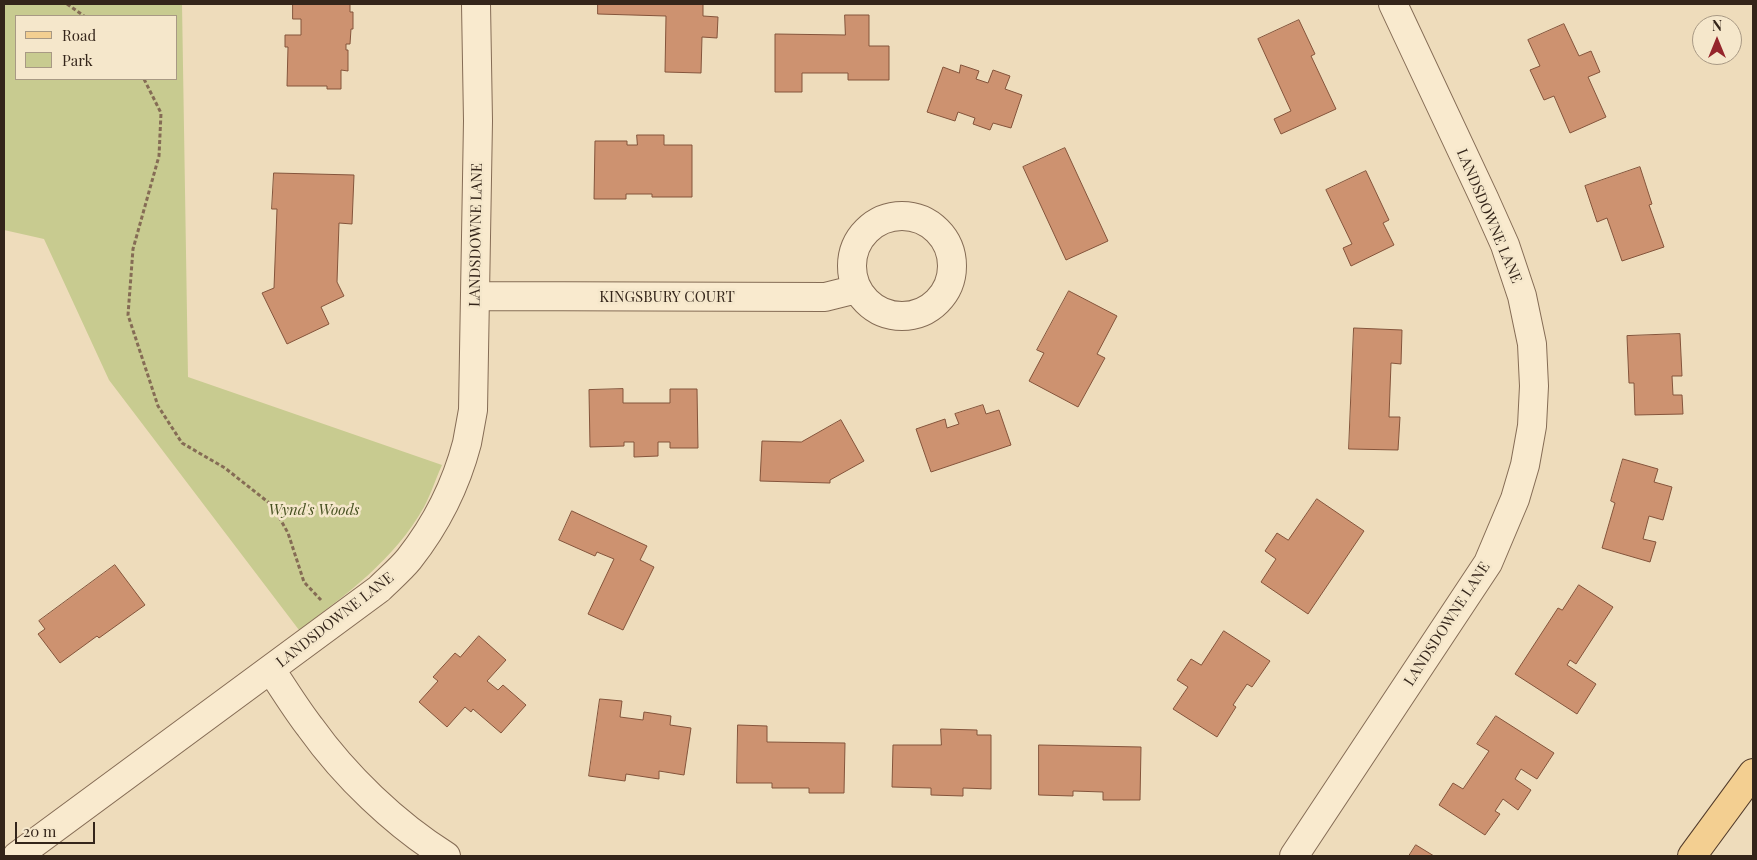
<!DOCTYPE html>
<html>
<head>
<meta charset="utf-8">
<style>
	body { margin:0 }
	#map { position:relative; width:1757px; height:860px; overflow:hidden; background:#eedcbb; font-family:"Playfair Display",serif }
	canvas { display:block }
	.frame { position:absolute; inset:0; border:5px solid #34251a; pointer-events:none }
	.legend { position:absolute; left:15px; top:15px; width:162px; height:65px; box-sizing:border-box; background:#f5e7cb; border:1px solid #a89984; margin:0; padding:6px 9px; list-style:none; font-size:15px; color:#34251a }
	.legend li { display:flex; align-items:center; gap:10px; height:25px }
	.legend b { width:25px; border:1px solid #a89984 }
	.north { position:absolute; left:1692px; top:15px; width:50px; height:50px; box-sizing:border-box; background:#f5e7cb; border:1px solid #a89984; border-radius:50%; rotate:0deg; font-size:14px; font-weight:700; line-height:20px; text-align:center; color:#34251a }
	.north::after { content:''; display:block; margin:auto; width:18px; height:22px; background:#95252b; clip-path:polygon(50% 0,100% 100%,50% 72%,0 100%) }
	.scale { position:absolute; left:15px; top:822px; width:80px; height:22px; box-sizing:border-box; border:2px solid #34251a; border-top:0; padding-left:6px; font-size:15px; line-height:18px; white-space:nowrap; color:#34251a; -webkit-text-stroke:4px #f5e7cb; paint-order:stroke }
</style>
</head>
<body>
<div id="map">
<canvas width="1757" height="860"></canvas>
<div class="frame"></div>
<ul class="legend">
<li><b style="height:6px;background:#f3cf91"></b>Road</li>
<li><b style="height:14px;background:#c8cb90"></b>Park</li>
</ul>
<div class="north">N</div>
<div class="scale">20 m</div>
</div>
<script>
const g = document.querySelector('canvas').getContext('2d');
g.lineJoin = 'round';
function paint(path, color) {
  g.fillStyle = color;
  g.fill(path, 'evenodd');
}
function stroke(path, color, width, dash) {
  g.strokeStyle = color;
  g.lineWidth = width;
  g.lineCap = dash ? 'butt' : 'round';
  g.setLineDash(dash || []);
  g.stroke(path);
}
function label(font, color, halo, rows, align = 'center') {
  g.font = font + ' "Playfair Display",serif';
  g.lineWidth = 5;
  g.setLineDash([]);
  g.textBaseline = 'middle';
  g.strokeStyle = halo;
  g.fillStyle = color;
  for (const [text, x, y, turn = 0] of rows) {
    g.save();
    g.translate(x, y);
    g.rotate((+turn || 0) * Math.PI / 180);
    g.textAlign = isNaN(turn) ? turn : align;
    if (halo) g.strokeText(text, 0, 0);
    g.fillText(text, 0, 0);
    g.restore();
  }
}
paint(new Path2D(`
	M4 4H182L188 377 442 465C436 478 431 494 424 507 395 559 346 595 299 630L109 380 44 239 4 230ZM176 16V79H16V16Z`), '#c8cb90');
const building = new Path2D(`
	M293 4H350V12H353V29H351L350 44H346V50H348V71L341 70V89H327V86H287L288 47H285V35H301V19H293Z
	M598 4H703V16L718 17 717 38 702 37 701 73 665 72 666 16 598 14Z
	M845 15H869V46H889V80H848V73H802V92H775V34L845 35Z
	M1299 20 1315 54 1311 56 1336 109 1281 134 1274 119 1291 111 1258 39Z
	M1564 24 1579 56 1591 51 1600 72 1588 77 1606 117 1570 133 1554 96 1544 100 1530 70 1540 66 1528 40Z
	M961 65 979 71 976 79 988 83 993 70 1010 76 1005 89 1022 95 1011 128 993 123 990 130 973 124 975 118 958 112 955 121 927 112 943 67 959 73Z
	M637 135H664V145H692V197H652V194H626V199H594L595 141H627V145H637Z
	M1065 148 1108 241 1066 260 1023 167Z
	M1640 167 1652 204 1649 205 1664 247 1622 261 1607 218 1597 222 1585 186Z
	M1366 171 1389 220 1383 223 1394 245 1351 266 1343 248 1352 244 1326 190Z
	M274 173 354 175 352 224 339 223 337 282 344 296 321 307 329 324 287 344 262 293 274 288 277 209H272Z
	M1069 291 1117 316 1097 354 1105 358 1078 407 1029 381 1044 353 1037 350Z
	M1354 328 1402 330 1401 364 1391 363 1389 417H1400L1398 450 1349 449Z
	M1680 334 1682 376H1672L1673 395H1682L1683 414 1635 415 1634 383H1629L1627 336Z
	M623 389V403H670V389H697L698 448H670V442H658V456L634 457V442H624V446L590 447 589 390Z
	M983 405 986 414 999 410 1011 445 931 472 916 429 945 419 947 428 959 424 955 414Z
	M841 420 864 461 830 480V483L760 481 762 441 801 442Z
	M1623 459 1658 469 1654 482 1672 487 1663 520 1649 516 1643 539 1656 542 1650 562 1602 548 1615 503 1611 501Z
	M1317 499 1364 531 1308 614 1261 582 1276 559 1265 551 1277 533 1288 540Z
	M572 511 647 546 640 560 654 567 623 630 588 614 614 559 597 552 595 556 559 540Z
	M115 565 145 605 99 638 97 636 60 663 38 634 45 629 39 621Z
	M1579 585 1613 607 1576 664 1570 660 1567 665 1596 684 1577 714 1515 674 1558 608 1562 610Z
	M1224 631 1270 661 1252 687 1247 684 1233 705 1236 707 1217 737 1173 709 1188 687 1177 680 1191 659 1201 665Z
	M479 636 506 660 487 681 498 690 503 685 526 705 501 733 473 709 471 712 465 707 447 727 419 702 438 681 433 677 455 653 460 657Z
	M600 699 622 701 620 717 643 720 644 712 671 716 670 725 691 728 684 775 659 771V779L626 774 625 781 589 776Z
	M1496 716 1554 753 1537 779 1521 769 1515 779 1531 790 1518 810 1503 799 1495 811 1500 814 1485 835 1439 805 1453 783 1463 789 1489 751 1477 744Z
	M738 725 767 726V742L845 743 844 793H809V788H772V783H737Z
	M941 729 977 730V735H991V789L963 788V796L931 795V788L892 787 893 745H941Z
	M1039 745 1141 747 1140 800H1103V792L1073 791V796L1039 795Z
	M1416 845 1434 856H1409Z`);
paint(building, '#cd9270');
stroke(building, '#84543b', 1);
const minor = new Path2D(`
	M852 266a50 50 0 1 1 100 0a50 50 0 1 1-100 0Z
	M476 296 825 297 857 289
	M271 670C284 689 296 709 310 727 345 776 395 824 446 856
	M17 856 379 589C389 579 400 570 409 559 435 526 456 485 467 443 469 432 471 421 473 410L478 121 476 4
	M1294 856 1488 563 1515 499 1525 465 1532 426 1534 386 1532 344 1522 296 1505 245 1484 198 1393 4`);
const major = new Path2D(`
	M1692 856 1753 773`);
stroke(minor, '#856c55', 30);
stroke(major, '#523b2a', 30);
stroke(new Path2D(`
	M67 4 84 16
	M144 79 161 113 159 156 133 249 128 315 158 406 182 443 225 468 273 506 288 533 304 582 321 600`), '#856c55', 3, [4, 2.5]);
stroke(minor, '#f9eace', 28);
stroke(major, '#f3cf91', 28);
label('15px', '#34251a', '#f5e7cb', [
	["LANDSDOWNE LANE",1489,216,67],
	["LANDSDOWNE LANE",476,235,-89],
	["KINGSBURY COURT",667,297],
	["LANDSDOWNE LANE",335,620,-38],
	["LANDSDOWNE LANE",1447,624,-57]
]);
label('italic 15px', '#475121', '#f5e7cb', [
	["Wynd's Woods",314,510]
]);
</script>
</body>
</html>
